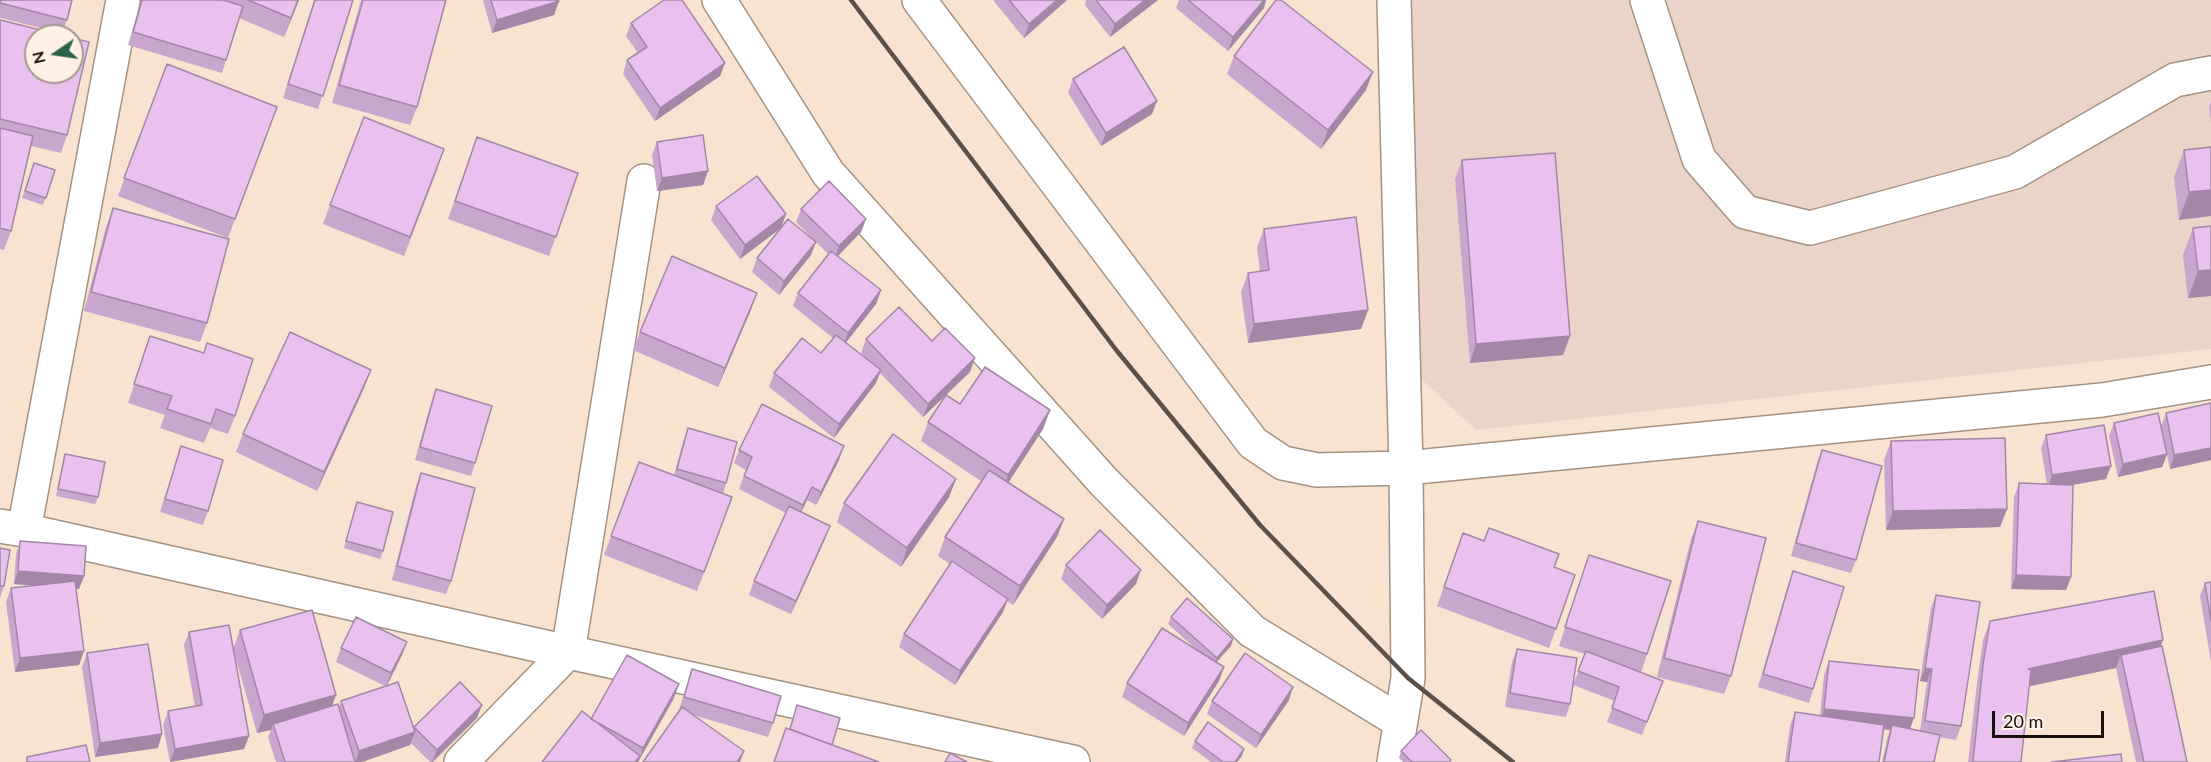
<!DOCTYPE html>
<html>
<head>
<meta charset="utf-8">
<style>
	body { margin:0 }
	#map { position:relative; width:2211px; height:762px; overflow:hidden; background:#f8e2d0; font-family:Lato,sans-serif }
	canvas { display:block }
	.north { position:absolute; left:24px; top:24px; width:60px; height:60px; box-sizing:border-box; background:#fff1e6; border:2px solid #a3978e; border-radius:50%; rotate:257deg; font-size:16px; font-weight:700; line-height:24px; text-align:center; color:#18110b }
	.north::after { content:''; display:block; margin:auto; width:21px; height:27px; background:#30644a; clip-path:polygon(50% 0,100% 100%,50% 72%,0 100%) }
	.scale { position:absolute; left:1992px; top:711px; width:112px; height:27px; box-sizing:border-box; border:3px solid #18110b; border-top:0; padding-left:8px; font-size:18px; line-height:21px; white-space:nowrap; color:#18110b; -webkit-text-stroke:4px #fff1e6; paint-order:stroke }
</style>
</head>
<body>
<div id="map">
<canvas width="2211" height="762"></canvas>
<div class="north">N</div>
<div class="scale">20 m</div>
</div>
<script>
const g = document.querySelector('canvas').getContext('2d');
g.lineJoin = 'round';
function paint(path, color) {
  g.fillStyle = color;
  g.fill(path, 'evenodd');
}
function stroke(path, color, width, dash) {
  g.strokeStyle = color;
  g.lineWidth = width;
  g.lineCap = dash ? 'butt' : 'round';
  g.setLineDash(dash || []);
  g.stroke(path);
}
paint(new Path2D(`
	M1408 0H2211V349L1476 430 1420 378Z`), '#ead4c8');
const minor = new Path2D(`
	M719 0 828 173 1104 482 1252 631 1399 721
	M919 0 1253 443 1283 463 1317 470 1406 468 2102 400 2211 382
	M1647 0 1699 159 1745 212 1810 228 2015 172 2175 80 2211 73
	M0 526 24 530 568 652 1073 762
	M24 530 123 0
	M461 762 568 652 644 181
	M1394 762 1408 678 1406 468 1394 0`);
stroke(minor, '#a69281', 36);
stroke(minor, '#fff', 33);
stroke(new Path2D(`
	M851 0 1117 351 1260 525 1408 678 1513 762`), '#5c5147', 4.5);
paint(new Path2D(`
	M0 0H72L67 20 62 33 0 18Z
	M141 0H299L284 37 239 18 222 73 128 45Z
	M314 0H353L318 109 283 98Z
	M361 0H446L417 107 410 125 332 103Z
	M483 0H558L559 1 554 15 492 33Z
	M993 0H1067L1024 38Z
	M1086 0H1158L1110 37 1085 5Z
	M1179 0H1266L1264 8 1228 51 1176 8Z
	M0 20 67 135 61 153 31 146 11 231 4 250 0 249Z
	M631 23 725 63 720 76 655 121 623 74 627 60 638 53 626 36Z
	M1234 56 1366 90 1321 149 1227 74Z
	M167 64 277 107 228 238 118 196Z
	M1073 79 1152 114 1101 146 1068 93Z
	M2211 101V122L2209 107Z
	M477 137 578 173 549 256 448 219Z
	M657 142 708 171 703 185 657 191 652 155Z
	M2211 147 2179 220 2174 177 2184 150Z
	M1462 160 1570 336 1563 355 1470 363 1455 179Z
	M34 163 55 170 43 205 22 198Z
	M438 168 404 256 323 224 330 205Z
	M716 206 786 214 781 228 740 259 711 220Z
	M113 208 207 323 200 342 84 311 106 227Z
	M801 209 866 219 861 232 838 256 881 290 876 304 846 343 866 358 861 353 866 339 932 341 970 372 946 395 960 404 1050 410 1043 429 1008 483 1064 519 1057 537 1013 605 1007 601 1003 612 955 685 899 647 904 634 950 564 938 556 945 537 981 481 921 441 928 422 946 395 923 417 880 373 876 383 834 438 769 387 774 373 821 353 833 338 793 306 798 293 828 254 796 222Z
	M2193 228 2211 296 2188 298 2183 255Z
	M1264 229 1368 310 1361 329 1248 343 1241 292 1248 273 1260 272 1257 247Z
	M811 255 779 295 752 272 757 258Z
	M757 293 750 312 718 387 633 350 640 332Z
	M150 336 235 416 228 434 210 428 204 443 160 428 165 415 128 403Z
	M364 388 317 491 236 452 243 434Z
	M436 389 475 463 471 476 415 460 431 403Z
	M2211 403V460L2170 469 2167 455 2162 467 2118 477 2109 436 2114 423 2161 426 2166 413Z
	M688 428 726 483 723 494 732 497 697 591 604 555 639 462 674 475 683 442Z
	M2046 435 2106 479 2073 485 2071 577 2066 590 2011 589 2014 497 2019 483 2047 484 2041 448Z
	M1891 441 2007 509 2000 527 1886 530 1884 460Z
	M181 446 208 511 203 525 160 512Z
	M739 450 839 460 816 505 807 500 801 512 830 526 825 539 791 614 749 595 754 581 786 513 739 489 746 470 734 463Z
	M1822 450 1856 560 1851 573 1791 556 1817 463Z
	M65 454 98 497 95 504 56 496 63 461Z
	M421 473 451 581 446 594 392 580 416 486Z
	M956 479 949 497 901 567 837 522 844 503Z
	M357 502 383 551 380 559 344 548Z
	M1698 521 1731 676 1724 694 1657 677 1691 539Z
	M1463 533 1575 575 1549 648 1437 606Z
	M20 541 84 576 79 589H76L84 651 79 665 15 672 6 602 11 588 34 586 14 584 16 554Z
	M0 548 4 586 0 598Z
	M1589 555 1647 654 1641 673 1663 681 1642 735 1607 722 1615 701 1573 685 1585 654 1559 646Z
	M1066 565 1136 584 1102 619 1061 579Z
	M1793 571 1813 689 1809 703 1758 687 1788 585Z
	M2211 582V662L2200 596 2205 583Z
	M1936 595 1961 726 1956 740 1939 737 1934 762H1882L1887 739 1890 730 1883 729 1879 762H1785L1790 726 1795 712 1820 716 1824 675 1829 661 1910 729 1920 731 1927 682 1920 681 1931 608Z
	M1171 617 1231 646 1216 662 1224 667 1219 681 1184 736 1122 697 1127 683 1198 651 1168 624Z
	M1990 621 2161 646 2187 762H2136L2116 668 2029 686 2021 762H1968L1977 683 1983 640Z
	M240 630 336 695 332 706 339 708 341 701 385 686 336 662 341 648 402 655 387 686 414 728 482 705 477 718 433 762H430L411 743 410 745 362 762H276L268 737 271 730 257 733 233 649Z
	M189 632 244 749 170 762 163 725 168 711 195 707 184 645Z
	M1517 649 1570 704 1566 717 1505 707 1512 662Z
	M87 653 158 748 95 757 82 667Z
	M692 669 773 723 768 737 693 715 744 751 740 762H643L679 710Z
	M674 698 638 762H542L591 718Z
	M1289 700 1256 748 1207 714 1212 701Z
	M1195 741 1242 756 1237 762H1211L1192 748Z
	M1401 751 1451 760 1450 762H1403L1399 758Z`), '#c8a6ce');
paint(new Path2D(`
	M298 0H299L284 37 291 18Z
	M1057 0H1067L1024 38 1029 24Z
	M1145 0H1158L1110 37 1115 24Z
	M1264 0H1266L1264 8 1228 51 1233 37Z
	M559 1 554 15 492 33 497 20Z
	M725 63 720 76 655 121 660 108Z
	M1373 72 1366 90 1321 149 1328 130Z
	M1157 101 1152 114 1101 146 1106 133Z
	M708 171 703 185 657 191 662 178Z
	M2211 190V216L2179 220 2189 192Z
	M786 214 781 228 740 259 745 245Z
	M866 219 861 232 834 260 839 246Z
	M816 242 811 255 779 295 784 281Z
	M2211 270V296L2188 298 2198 271Z
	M881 290 876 304 843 346 848 333Z
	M757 293 750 312 718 387 725 368Z
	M1368 310 1361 329 1248 343 1254 324Z
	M1570 336 1563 355 1470 363 1476 344Z
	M975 358 970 372 923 417 928 404Z
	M371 370 364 388 317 491 324 472Z
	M881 370 876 383 834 438 839 424Z
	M1050 410 1043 429 1001 494 1008 475Z
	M844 446 839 460 816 505 821 492Z
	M2211 448V460L2170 469 2174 455Z
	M2167 454 2162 467 2118 477 2123 464Z
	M2111 466 2106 479 2048 489 2052 475Z
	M956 479 949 497 901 567 907 548Z
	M812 487 807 500 798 519 803 505Z
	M2007 509 2000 527 1886 530 1893 511Z
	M1064 519 1057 537 1013 605 1020 586Z
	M830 526 825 539 791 614 796 601Z
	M1141 570 1136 584 1102 619 1107 605Z
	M18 571 84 576 79 589 14 584Z
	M2016 575 2071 577 2066 590 2011 589Z
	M1008 599 1003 612 955 685 960 671Z
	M1233 639 1231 646 1214 665 1217 658Z
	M2163 640 2156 659 2121 655 2116 668 2021 688 2028 669Z
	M407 642 402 655 386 687 391 673Z
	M84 651 79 665 15 672 20 658Z
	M1224 667 1219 681 1184 736 1188 723Z
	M1925 668 1932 669 1927 682 1920 681Z
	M679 684 674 698 638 762H635L640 757 643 748Z
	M1293 687 1289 700 1256 748 1261 735Z
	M336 695 329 714 273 724 271 730 257 733 264 715Z
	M482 705 477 718 432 762 437 750Z
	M1824 709 1914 718 1909 732 1892 725 1890 730 1820 723Z
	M415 732 410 745 362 762H355L359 751Z
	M162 734 158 748 95 757 100 743Z
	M249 736 244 749 170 762 175 749Z
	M1244 749 1242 756 1237 762H1235Z
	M744 751 740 762H737Z`), '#a387a7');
const building = new Path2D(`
	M1 0H72L67 20 0 3Z
	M142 0H223L243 6 226 60 133 32Z
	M248 0H298L291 18Z
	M315 0H353L323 96 288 84Z
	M363 0H446L417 107 339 85Z
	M491 0H558L559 1 497 20Z
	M664 0H682L725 63 660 108 627 60 647 47 631 23Z
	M1009 0H1057L1029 24Z
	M1096 0H1145L1115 24Z
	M1188 0H1264L1233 37Z
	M1276 0H1281L1373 72 1328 130 1234 56Z
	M0 20 65 36H36V72H72V38L89 42 67 135 0 119Z
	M1124 47 1157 101 1106 133 1073 79Z
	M167 64 277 107 235 219 124 178Z
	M364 117 444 149 410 237 330 205Z
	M0 128 33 136 11 231 0 228Z
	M703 135 708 171 662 178 657 142Z
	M477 137 578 173 556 237 455 201Z
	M2211 147V190L2189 192 2184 150Z
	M1555 153 1570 336 1476 344 1462 160Z
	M34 163 55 170 46 198 25 191Z
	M757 176 786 214 745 245 716 206Z
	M829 181 866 219 839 246 801 209Z
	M113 208 229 239 207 323 91 292Z
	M1356 217 1368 310 1254 324 1248 273 1269 270 1264 229Z
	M788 219 816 242 784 281 757 258Z
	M2211 226V270L2198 271 2193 228Z
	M831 251 881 290 848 333 798 293Z
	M672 256 757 293 725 368 640 332Z
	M899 307 932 341 945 328 975 358 928 404 866 339Z
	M290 332 371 370 324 472 243 434Z
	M836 335 881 370 839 424 774 373 802 338 821 353Z
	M150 336 204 353 207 343 253 359 235 416 216 409 211 424 167 409 172 396 134 384Z
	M985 367 1050 410 1008 475 928 422 946 395 960 404Z
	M436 389 492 406 475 463 420 447Z
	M2211 403V448L2174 455 2166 413Z
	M762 404 844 446 821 492 812 487 803 505 744 476 752 457 739 450Z
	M2158 413 2167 454 2123 464 2114 423Z
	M2104 425 2111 466 2052 475 2046 435Z
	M688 428 737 442 726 483 677 469Z
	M893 434 956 479 907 548 844 503Z
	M2005 438 2007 509 1893 511 1891 441Z
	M181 446 223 460 208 511 165 499Z
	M1822 450 1882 466 1856 560 1796 543Z
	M65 454 105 462 98 497 58 489Z
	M639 462 732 497 704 572 611 536Z
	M989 470 1064 519 1020 586 945 537Z
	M421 473 475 488 451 581 397 566Z
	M2019 483 2073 485 2071 577 2016 575Z
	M357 502 393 512 383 551 346 541Z
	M789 506 830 526 796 601 754 581Z
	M1698 521 1766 538 1731 676 1664 658Z
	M1489 528 1559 554 1554 567 1575 575 1556 629 1444 587 1463 533 1484 541Z
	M1100 530 1141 570 1107 605 1066 565Z
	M20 541 86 546 84 576 18 571Z
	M0 548 10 550 4 586H0Z
	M1589 555 1671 581 1647 654 1565 627Z
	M952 561 1008 599 960 671 904 634Z
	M1793 571 1844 587 1813 689 1763 674Z
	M75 581 84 651 20 658 11 588Z
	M2211 582V621L2205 583Z
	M2154 591 2163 640 2028 669 2031 670 2021 762H1973L1983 665 1990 621Z
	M1936 595 1980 602 1961 726 1925 721 1932 669 1925 668Z
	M1187 598 1233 639 1217 658 1171 617Z
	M312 610 336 695 264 715 240 630Z
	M356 617 407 642 391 673 341 648Z
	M229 625 249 736 175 749 168 711 202 705 189 632Z
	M1162 628 1224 667 1188 723 1127 683Z
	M148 644 162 734 100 743 87 653Z
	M2162 646 2187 762H2144L2121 655Z
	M1517 649 1577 658 1570 704 1510 693Z
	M1586 651 1663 681 1647 722 1612 708 1619 687 1578 671Z
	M1245 653 1293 687 1261 735 1212 701Z
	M627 655 679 684 643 748 591 719Z
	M1829 661 1919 670 1914 718 1824 709Z
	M692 669 781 696 773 723 684 697Z
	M398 682 415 732 359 751 341 701Z
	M460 682 482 705 437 750 414 727Z
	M338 704 355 762H285L273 724Z
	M797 705 840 718 832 745 790 729Z
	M682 707 744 751 737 762H643Z
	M582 711 640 756 635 762H542Z
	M1795 712 1884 725 1879 762H1788Z
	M1208 722 1244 749 1235 762H1223L1195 741Z
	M1892 725 1940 735 1934 762H1884Z
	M786 728 879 762H774Z
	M1421 730 1451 760 1449 762H1412L1401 751Z
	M86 745 90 762H27V757Z
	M950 753 967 762H945Z
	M2121 754 2122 762H2051Z`);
paint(building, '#e9c1ef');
stroke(building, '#a387a7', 1.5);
</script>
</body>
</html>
